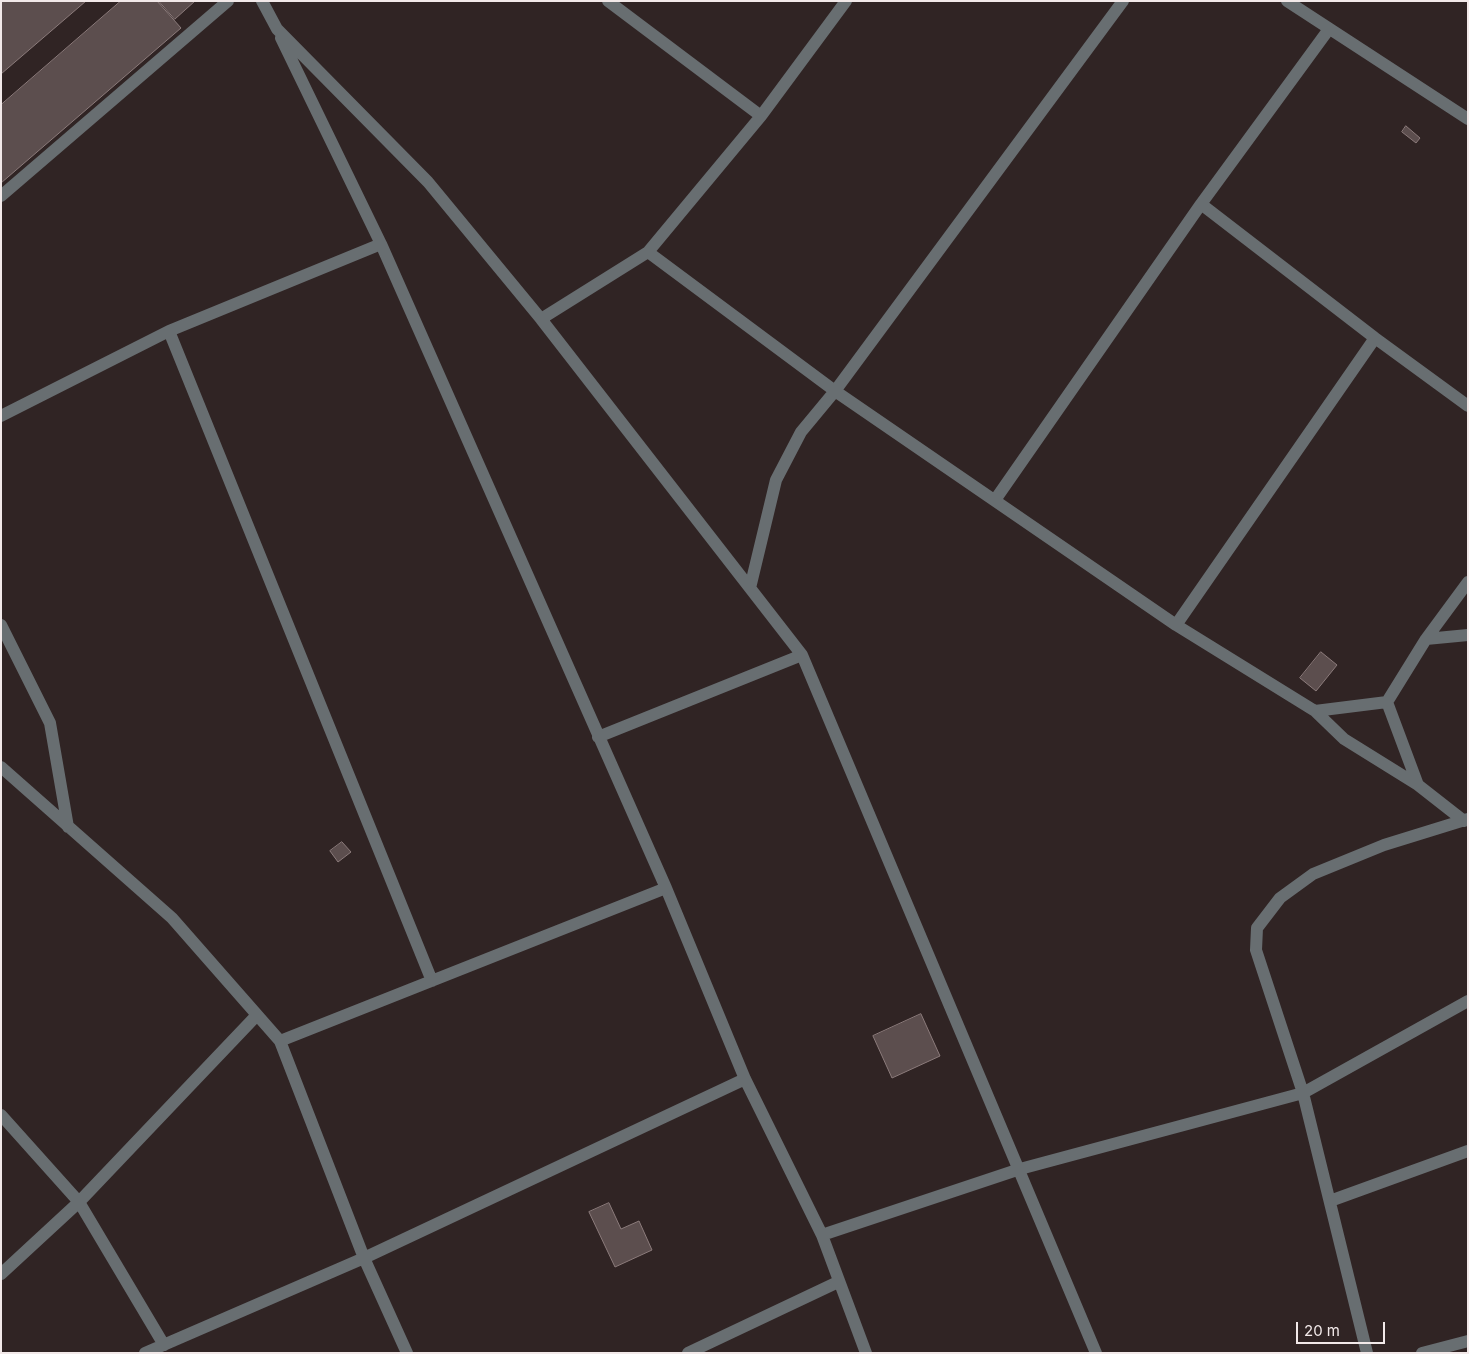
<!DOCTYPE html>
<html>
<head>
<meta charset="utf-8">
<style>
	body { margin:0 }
	#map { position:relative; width:1469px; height:1354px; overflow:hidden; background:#302424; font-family:Inter,sans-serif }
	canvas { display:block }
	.frame { position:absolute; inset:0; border:2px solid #f2e9e9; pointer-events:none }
	.scale { position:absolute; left:1296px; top:1322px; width:89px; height:22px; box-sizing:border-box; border:2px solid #f2e9e9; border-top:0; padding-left:6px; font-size:15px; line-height:18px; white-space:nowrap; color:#f2e9e9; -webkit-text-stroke:4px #302424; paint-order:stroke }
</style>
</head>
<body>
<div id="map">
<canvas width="1469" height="1354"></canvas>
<div class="frame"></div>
<div class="scale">20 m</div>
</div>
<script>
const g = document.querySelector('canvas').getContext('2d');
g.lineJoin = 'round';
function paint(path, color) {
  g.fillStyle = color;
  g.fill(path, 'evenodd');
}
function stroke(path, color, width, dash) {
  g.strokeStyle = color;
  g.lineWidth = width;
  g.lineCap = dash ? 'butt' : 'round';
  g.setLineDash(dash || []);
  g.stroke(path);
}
const building = new Path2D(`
	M1 1H86L1 74Z
	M121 1H157L181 28 1 183V105Z
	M159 1H195L175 19Z
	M1406 126 1420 138 1416 143 1402 132Z
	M1321 652 1337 665 1316 691 1300 678Z
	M342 842 351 852 338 862 330 851Z
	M921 1014 940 1056 892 1078 873 1036Z
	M609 1203 621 1229 639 1221 652 1250 615 1267 589 1212Z`);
paint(building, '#5c4e4e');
stroke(building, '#8b7b7b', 1);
stroke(new Path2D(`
	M262 1 277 29 428 182 541 319 802 655 1096 1353
	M608 1 761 116
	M1287 1 1468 119
	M281 38 381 244 666 888 745 1079 822 1235 866 1353
	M1 196 228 1
	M1201 204 1375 338 1468 406
	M648 252 835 391 1176 625 1315 711 1344 739 1418 785 1464 821
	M541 319 648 252 761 116 846 1
	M169 331 432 981
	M1 416 169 331 381 244
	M995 500 1201 204 1329 29
	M750 588 776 480 801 432 835 391 1123 1
	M1 625 50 723 68 827
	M1176 625 1375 338
	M1426 639 1468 635
	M1315 711 1387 702
	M598 737 802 655
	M1 767 172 918 280 1041 364 1258 407 1353
	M1418 785 1387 702 1426 639 1468 582
	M280 1041 666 888
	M1 1115 79 1202 164 1345
	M1330 1201 1468 1151
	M822 1235 1020 1169 1303 1093 1468 1001
	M1 1274 79 1202 257 1015
	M145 1353 364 1258 745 1079
	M688 1353 838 1282
	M1367 1353 1303 1093 1256 950 1257 928 1280 898 1313 874 1384 845 1468 819
	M1422 1353 1468 1341`), '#686e71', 12);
</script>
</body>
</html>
